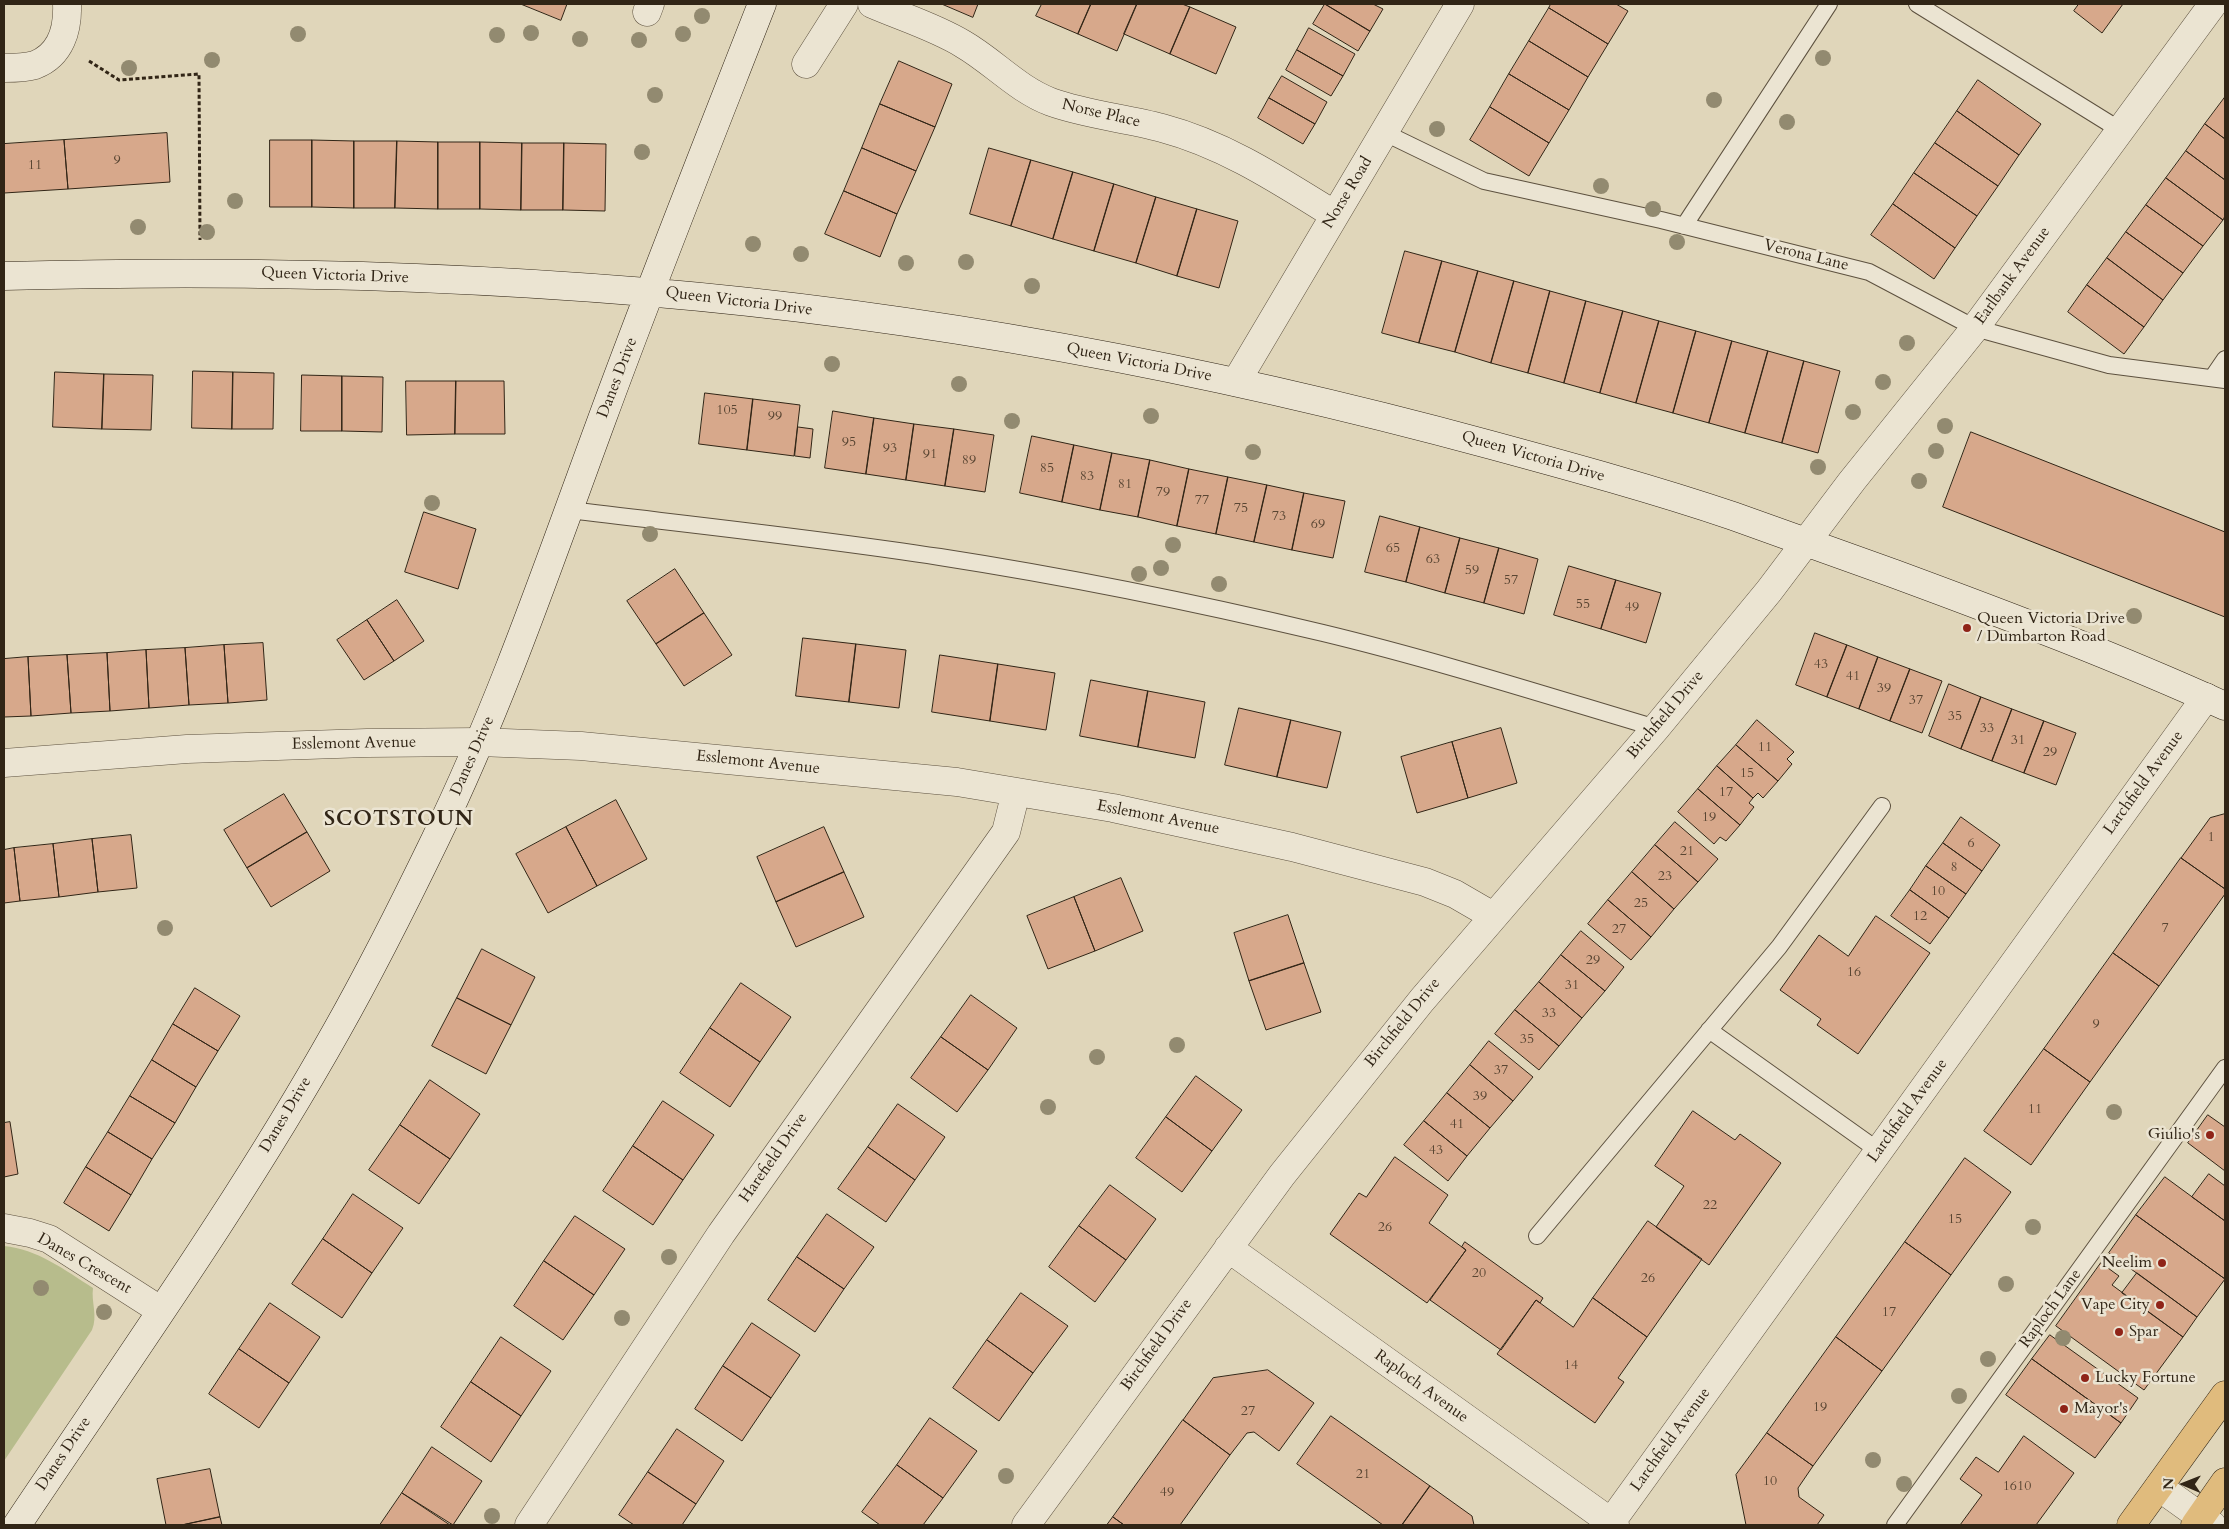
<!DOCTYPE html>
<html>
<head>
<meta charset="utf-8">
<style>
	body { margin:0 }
	#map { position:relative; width:2229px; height:1529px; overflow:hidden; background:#e0d6ba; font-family:Cardo,serif }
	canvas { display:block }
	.frame { position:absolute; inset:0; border:5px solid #312516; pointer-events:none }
	.north { position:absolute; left:2159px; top:1459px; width:50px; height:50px; -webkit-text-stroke:4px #ebe4d2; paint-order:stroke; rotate:271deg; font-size:14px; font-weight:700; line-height:20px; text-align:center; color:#312516 }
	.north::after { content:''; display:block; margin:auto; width:18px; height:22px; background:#312516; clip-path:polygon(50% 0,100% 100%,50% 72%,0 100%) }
</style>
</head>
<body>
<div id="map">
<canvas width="2229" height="1529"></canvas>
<div class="frame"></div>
<div class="north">N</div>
</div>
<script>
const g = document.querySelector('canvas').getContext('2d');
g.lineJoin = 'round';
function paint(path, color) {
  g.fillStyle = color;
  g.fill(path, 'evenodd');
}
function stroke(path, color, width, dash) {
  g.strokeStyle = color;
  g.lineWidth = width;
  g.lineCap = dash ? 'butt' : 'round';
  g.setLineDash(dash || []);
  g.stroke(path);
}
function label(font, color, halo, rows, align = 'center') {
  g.font = font + ' Cardo,serif';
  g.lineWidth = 5;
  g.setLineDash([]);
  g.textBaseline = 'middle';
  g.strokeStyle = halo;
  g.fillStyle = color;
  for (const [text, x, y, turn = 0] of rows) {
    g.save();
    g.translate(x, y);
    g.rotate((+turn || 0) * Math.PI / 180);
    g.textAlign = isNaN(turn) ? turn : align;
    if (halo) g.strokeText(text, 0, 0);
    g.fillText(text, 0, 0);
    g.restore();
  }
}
paint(new Path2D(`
	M4 1246C37 1249 65 1270 93 1288 91 1302 98 1316 92 1330L4 1461Z`), '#b7bc8c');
const building = new Path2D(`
	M521 4H567L561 20Z
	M942 4H978L973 17Z
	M1042 4H1091L1078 34 1036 16Z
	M1091 4H1137L1117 51 1078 34Z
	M1137 4H1182L1190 7 1170 54 1124 34Z
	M1325 4H1373L1383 9 1370 31Z
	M1325 4 1370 31 1358 51 1313 24Z
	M1551 4H1616L1628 11 1608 44 1549 8Z
	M2079 4H2123L2102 33 2074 11Z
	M1190 7 1236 27 1216 74 1170 54Z
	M1549 8 1608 44 1588 77 1529 41Z
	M1309 28 1355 54 1343 76 1297 50Z
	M1529 41 1588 77 1569 110 1509 74Z
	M1297 50 1343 76 1331 96 1286 70Z
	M899 61 952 84 935 127 880 104Z
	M1509 74 1569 110 1549 143 1490 107Z
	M1282 76 1327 102 1315 124 1269 98Z
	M1978 80 2041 124 2019 155 1957 111Z
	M2225 97V139L2205 124Z
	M1269 98 1315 124 1303 144 1258 118Z
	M880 104 935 127 916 171 862 148Z
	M1490 107 1549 143 1529 176 1470 140Z
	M1957 111 2019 155 1998 186 1935 143Z
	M2205 124 2225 139V180L2186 151Z
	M167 133 170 182 68 189 64 140Z
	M64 140 68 189 4 193V144Z
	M270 140H312V207H270Z
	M312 140 354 141V208L312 207Z
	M354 141H397L395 208H354Z
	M397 141 438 142V209L395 208Z
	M438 142H480V209H438Z
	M480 142 522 143 521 210 480 209Z
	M522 143H564L563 210H521Z
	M564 143 606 144 605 211 563 210Z
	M1935 143 1998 186 1977 216 1914 173Z
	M862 148 916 171 897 214 844 191Z
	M989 148 1031 160 1011 226 970 214Z
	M2186 151 2225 180V216L2223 220 2166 178Z
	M1031 160 1073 172 1053 239 1011 226Z
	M1073 172 1114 184 1094 251 1053 239Z
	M1914 173 1977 216 1955 248 1893 204Z
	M2166 178 2223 220 2203 246 2146 205Z
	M1114 184 1156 197 1136 263 1094 251Z
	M844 191 897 214 880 257 825 234Z
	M1156 197 1197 209 1177 276 1136 263Z
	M1893 204 1955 248 1934 279 1871 235Z
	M2146 205 2203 246 2183 273 2126 232Z
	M1197 209 1238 221 1219 288 1177 276Z
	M2126 232 2183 273 2163 300 2107 258Z
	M1405 251 1442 261 1419 343 1382 333Z
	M2107 258 2163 300 2144 327 2087 285Z
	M1442 261 1478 271 1455 352 1419 343Z
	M1478 271 1514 281 1491 363 1455 352Z
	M1514 281 1550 291 1528 373 1491 363Z
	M2087 285 2144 327 2124 354 2068 312Z
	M1550 291 1586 301 1564 383 1528 373Z
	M1586 301 1623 311 1600 393 1564 383Z
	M1623 311 1659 321 1636 403 1600 393Z
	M1659 321 1696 331 1673 413 1636 403Z
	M1696 331 1732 341 1709 423 1673 413Z
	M1732 341 1768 351 1745 433 1709 423Z
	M1768 351 1804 361 1782 443 1745 433Z
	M1804 361 1840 371 1818 453 1782 443Z
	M193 371 233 372 232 429 192 428Z
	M55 372 104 374 102 429 53 427Z
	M233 372 274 373 273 429H232Z
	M104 374 153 375 151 430 102 429Z
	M302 375 342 376V431H301Z
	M342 376 383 377 382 432 342 431Z
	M406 381H456L455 434 407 435Z
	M456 381H504L505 434H455Z
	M705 393 753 399 747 450 699 444Z
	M753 399 800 405 794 456 747 450Z
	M833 411 874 418 866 474 825 468Z
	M874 418 914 424 906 480 866 474Z
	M914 424 954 429 945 486 906 480Z
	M798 427 813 429 810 458 795 456Z
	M954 429 994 435 985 492 945 486Z
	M1971 432 2225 532V617L1943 507Z
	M1032 436 1074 445 1062 502 1020 493Z
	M1074 445 1112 453 1100 510 1062 502Z
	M1112 453 1150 460 1138 517 1100 510Z
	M1150 460 1189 469 1177 526 1138 517Z
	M1189 469 1228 477 1216 534 1177 526Z
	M1228 477 1267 485 1254 542 1216 534Z
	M1267 485 1304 493 1292 550 1254 542Z
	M1304 493 1345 501 1333 558 1292 550Z
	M424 512 476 529 458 589 405 572Z
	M1380 516 1420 527 1406 582 1365 572Z
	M1420 527 1460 538 1445 593 1406 582Z
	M1460 538 1499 548 1484 603 1445 593Z
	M1499 548 1538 559 1524 614 1484 603Z
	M1569 566 1616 580 1601 629 1554 615Z
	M675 569 704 613 656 644 627 601Z
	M1616 580 1661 593 1646 643 1601 629Z
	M397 600 424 641 394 661 367 620Z
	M704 613 732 655 684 686 656 644Z
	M367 620 394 661 364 680 337 640Z
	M1815 633 1847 645 1827 697 1796 685Z
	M803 638 856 644 849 702 796 696Z
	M263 643 267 700 228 703 224 645Z
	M856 644 906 650 899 708 849 702Z
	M224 645 228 703 189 705 185 648Z
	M1847 645 1878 657 1859 709 1827 697Z
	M185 648 189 705 149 708 146 650Z
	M146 650 149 708 110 711 107 653Z
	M107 653 110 711 71 713 67 655Z
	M67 655 71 713 31 716 28 657Z
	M940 655 998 664 990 721 932 712Z
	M28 657 31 716 4 717V659Z
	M1878 657 1910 669 1890 721 1859 709Z
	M998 664 1055 673 1046 730 990 721Z
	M1910 669 1942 681 1922 733 1890 721Z
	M1091 680 1148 691 1138 747 1080 736Z
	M1949 684 1981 697 1961 749 1929 736Z
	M1148 691 1205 702 1195 758 1138 747Z
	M1981 697 2012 709 1992 761 1961 749Z
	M1239 708 1291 720 1277 777 1225 765Z
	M2012 709 2044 721 2024 773 1992 761Z
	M1291 720 1341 732 1327 788 1277 777Z
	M1757 720 1794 752 1787 759 1792 764 1778 781 1736 745Z
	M2044 721 2076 733 2056 785 2024 773Z
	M1501 728 1517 783 1468 798 1452 742Z
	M1452 742 1468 798 1417 813 1401 757Z
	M1736 745 1778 781 1763 798 1758 793 1753 798 1717 766Z
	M1717 766 1753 798 1749 803 1754 807 1740 825 1698 789Z
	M1698 789 1740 825 1726 841 1720 837 1714 844 1678 812Z
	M284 794 307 832 247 868 224 830Z
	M616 800 647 859 597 886 566 827Z
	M2225 814V889L2181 858 2210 818Z
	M1961 817 2000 845 1982 871 1943 843Z
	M1675 822 1718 859 1698 882 1655 845Z
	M566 827 597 886 548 913 516 854Z
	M824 827 844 872 776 902 757 857Z
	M307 832 330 871 271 907 247 868Z
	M131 835 137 888 98 892 92 839Z
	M92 839 98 892 59 897 53 844Z
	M1943 843 1982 871 1966 894 1926 866Z
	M53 844 59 897 20 901 14 848Z
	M1655 845 1698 882 1674 909 1632 872Z
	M14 848 20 901 4 903V850Z
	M2181 858 2225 889V894L2159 986 2113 953Z
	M1926 866 1966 894 1949 918 1910 890Z
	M844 872 864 917 796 947 776 902Z
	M1632 872 1674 909 1651 937 1608 900Z
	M1121 878 1143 931 1095 951 1074 897Z
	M1910 890 1949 918 1930 944 1891 916Z
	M1074 897 1095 951 1048 969 1027 916Z
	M1608 900 1651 937 1631 960 1588 924Z
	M1288 915 1304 963 1249 981 1234 933Z
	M1876 916 1930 953 1858 1054 1817 1025 1821 1019 1780 990 1819 935 1848 956Z
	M1581 931 1624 967 1605 991 1561 955Z
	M482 949 535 977 511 1025 457 998Z
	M2113 953 2159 986 2090 1082 2044 1049Z
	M1561 955 1605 991 1582 1018 1539 982Z
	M1304 963 1321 1012 1266 1030 1249 981Z
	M1539 982 1582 1018 1559 1046 1515 1010Z
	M741 983 791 1017 760 1062 710 1028Z
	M195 988 240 1016 218 1051 173 1024Z
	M971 995 1017 1028 988 1070 941 1037Z
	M457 998 511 1025 486 1074 432 1046Z
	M1515 1010 1559 1046 1539 1070 1495 1034Z
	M173 1024 218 1051 196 1087 152 1060Z
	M710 1028 760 1062 730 1107 680 1073Z
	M941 1037 988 1070 957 1112 911 1078Z
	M1489 1041 1533 1077 1513 1101 1470 1065Z
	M2044 1049 2090 1082 2031 1165 1984 1131Z
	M152 1060 196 1087 175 1123 130 1096Z
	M1470 1065 1513 1101 1490 1128 1447 1093Z
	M1196 1076 1242 1110 1212 1151 1166 1117Z
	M430 1080 480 1114 450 1159 400 1125Z
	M1447 1093 1490 1128 1467 1156 1424 1121Z
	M130 1096 175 1123 152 1159 108 1132Z
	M663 1101 714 1135 683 1180 633 1146Z
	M898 1104 945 1137 915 1180 868 1147Z
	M1693 1111 1735 1140 1740 1134 1781 1163 1709 1265 1656 1227 1684 1186 1655 1166Z
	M2208 1115 2225 1127V1171L2188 1143Z
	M1166 1117 1212 1151 1182 1192 1136 1158Z
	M1424 1121 1467 1156 1448 1181 1404 1145Z
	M10 1122 18 1174 4 1177V1123Z
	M400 1125 450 1159 419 1204 369 1170Z
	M108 1132 152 1159 131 1195 86 1167Z
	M633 1146 683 1180 653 1225 603 1191Z
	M868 1147 915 1180 886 1222 838 1189Z
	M1395 1157 1448 1195 1429 1223 1466 1250 1427 1303 1330 1234 1359 1193 1366 1197Z
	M1965 1158 2011 1192 1951 1275 1905 1242Z
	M86 1167 131 1195 109 1231 64 1203Z
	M2209 1174 2225 1186V1221L2192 1197Z
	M2165 1177 2225 1221V1279L2136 1215Z
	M1110 1185 1156 1219 1126 1260 1079 1226Z
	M353 1194 403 1228 372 1273 323 1239Z
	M827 1214 874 1247 844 1289 797 1257Z
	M2136 1215 2225 1279 2197 1317 2109 1253Z
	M575 1216 625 1249 594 1295 544 1261Z
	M1648 1221 1702 1259 1647 1337 1593 1298Z
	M1079 1226 1126 1260 1095 1302 1049 1267Z
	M323 1239 372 1273 342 1318 292 1284Z
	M1465 1242 1543 1298 1540 1303 1536 1300 1501 1350 1430 1300 1466 1250 1462 1247Z
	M1905 1242 1951 1275 1882 1371 1836 1337Z
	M797 1257 844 1289 815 1332 768 1300Z
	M544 1261 594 1295 563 1340 514 1306Z
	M2101 1263 2119 1276 2112 1285 2183 1337 2144 1390 2056 1326Z
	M2137 1273 2197 1317 2183 1337 2122 1293Z
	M1021 1293 1068 1326 1033 1373 987 1340Z
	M1593 1298 1647 1337 1618 1378 1624 1382 1595 1423 1497 1354 1536 1300 1573 1327Z
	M270 1303 320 1337 289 1383 239 1349Z
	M752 1323 800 1355 771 1398 723 1366Z
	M2050 1335 2138 1398 2121 1423 2032 1359Z
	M501 1337 551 1371 521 1416 471 1382Z
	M1836 1337 1882 1371 1813 1466 1767 1433Z
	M987 1340 1033 1373 999 1421 953 1388Z
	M239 1349 289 1383 259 1428 209 1394Z
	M2032 1359 2121 1423 2095 1458 2006 1395Z
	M723 1366 771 1398 742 1441 695 1409Z
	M1268 1370 1314 1403 1279 1451 1254 1432 1247 1433 1230 1455 1183 1420 1213 1378Z
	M471 1382 521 1416 491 1462 441 1427Z
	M1331 1416 1430 1486 1402 1525H1383L1297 1464Z
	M930 1418 977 1451 943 1498 897 1465Z
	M1183 1420 1230 1455 1180 1525H1124L1113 1517Z
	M677 1429 724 1461 696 1504 648 1472Z
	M1767 1433 1813 1466 1798 1488 1799 1497 1824 1515 1817 1525H1746L1736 1475Z
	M2024 1436 2074 1473 2036 1525H1960L1982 1495 1960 1479 1976 1457 1998 1472Z
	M432 1447 482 1481 453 1525 402 1493Z
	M897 1465 943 1498 923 1525H880L862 1512Z
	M210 1469 220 1517 182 1525H166L157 1479Z
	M648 1472 696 1504 682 1525H634L619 1515Z
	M1430 1486 1472 1516 1474 1525H1402Z
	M402 1493 450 1525H380Z
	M220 1517 222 1525H182Z
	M1113 1517 1124 1525H1107Z`);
paint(building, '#d7a88b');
stroke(building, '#312516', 1);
const lane = new Path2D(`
	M1917 4 2120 130
	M1385 133 1484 181 1661 220 1869 272 1975 328 2109 365 2225 380
	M1684 226 1829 4
	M2212 378 2225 359
	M569 510C693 525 817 538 940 557 1069 577 1197 603 1323 633 1435 660 1545 695 1656 728
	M1709 1030 1879 1151
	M1537 1236 1779 947 1882 806
	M1895 1525 2225 1068`);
const street = new Path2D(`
	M872 4C902 17 935 27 963 44 994 62 1017 89 1051 102 1087 115 1126 118 1162 128 1226 145 1280 181 1335 215
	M647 12 650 4
	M806 64 844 4
	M4 68C14 68 25 68 35 65 61 55 68 29 67 4
	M1236 382 1460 4
	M4 763 187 749 367 743 479 742 581 746 957 782 1113 808 1292 847 1425 882 1455 894 1493 916
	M4 1228 30 1233 49 1239 160 1310
	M1228 1248 1615 1525
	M2159 1487 2212 1525
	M529 1525 721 1234 1006 832 1016 792
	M1026 1525 1282 1175 1422 1000 1656 728 1769 591 1852 481 1975 328 2213 4
	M1609 1525 2206 697`);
const secondary = new Path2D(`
	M4 276C218 270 432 274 646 292 931 316 1215 370 1491 445 1572 467 1653 489 1733 516 1787 535 1841 555 1895 574 2006 615 2117 657 2225 706
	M17 1525C126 1362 241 1201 337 1030 372 968 404 904 435 840 501 704 550 560 602 419 653 280 708 142 762 4`);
const primary = new Path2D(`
	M2131 1525 2225 1395
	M2195 1525 2225 1482`);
stroke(lane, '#5d513f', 18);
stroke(street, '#5d513f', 29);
stroke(secondary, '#312516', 29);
stroke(primary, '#312516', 29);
stroke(new Path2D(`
	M89 61 119 80 199 74 200 240`), '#312516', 3, [4, 2.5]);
stroke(lane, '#ebe4d2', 16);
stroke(street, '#ebe4d2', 28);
stroke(secondary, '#ebe4d2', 28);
stroke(primary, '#e0bb7d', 28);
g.fillStyle = '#928a70';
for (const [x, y] of [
	[702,16],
	[531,33],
	[298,34],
	[683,34],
	[497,35],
	[580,39],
	[639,40],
	[1823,58],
	[212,60],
	[129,68],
	[655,95],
	[1714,100],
	[1787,122],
	[1437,129],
	[642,152],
	[1601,186],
	[235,201],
	[1653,209],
	[138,227],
	[207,232],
	[1677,242],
	[753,244],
	[801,254],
	[966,262],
	[906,263],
	[1032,286],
	[1907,343],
	[832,364],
	[1883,382],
	[959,384],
	[1853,412],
	[1151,416],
	[1012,421],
	[1945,426],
	[1936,451],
	[1253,452],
	[1818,467],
	[1919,481],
	[432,503],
	[650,534],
	[1173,545],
	[1161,568],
	[1139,574],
	[1219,584],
	[2134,616],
	[165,928],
	[1177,1045],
	[1097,1057],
	[1048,1107],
	[2114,1112],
	[2033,1227],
	[669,1257],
	[2006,1284],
	[41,1288],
	[104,1312],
	[622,1318],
	[2063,1338],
	[1988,1359],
	[1959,1396],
	[1873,1460],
	[1006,1476],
	[1904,1484],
	[492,1516]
]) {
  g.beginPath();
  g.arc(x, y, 8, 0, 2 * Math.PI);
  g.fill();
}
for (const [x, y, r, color] of [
	[1967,628,5,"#8f2418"],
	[2210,1135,5,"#8f2418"],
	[2162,1263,5,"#8f2418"],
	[2160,1305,5,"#8f2418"],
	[2119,1332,5,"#8f2418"],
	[2085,1378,5,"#8f2418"],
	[2064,1409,5,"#8f2418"]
]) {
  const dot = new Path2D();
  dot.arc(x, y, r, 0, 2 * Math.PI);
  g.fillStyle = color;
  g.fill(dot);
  stroke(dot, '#ebe4d2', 2);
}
label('14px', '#5a4633', null, [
	["9",117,161],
	["11",35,166],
	["105",727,411],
	["99",775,417],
	["95",849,443],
	["93",890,449],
	["91",930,455],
	["89",969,461],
	["85",1047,469],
	["83",1087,477],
	["81",1125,485],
	["79",1163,493],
	["77",1202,501],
	["75",1241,509],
	["73",1279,517],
	["69",1318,525],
	["65",1393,549],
	["63",1433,560],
	["59",1472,571],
	["57",1511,581],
	["55",1583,605],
	["49",1632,608],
	["43",1821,665],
	["41",1853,677],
	["39",1884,689],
	["37",1916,701],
	["35",1955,717],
	["33",1987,729],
	["31",2018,741],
	["11",1765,748],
	["29",2050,753],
	["15",1747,774],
	["17",1726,793],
	["19",1709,818],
	["1",2211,838],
	["6",1971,844],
	["21",1687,852],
	["8",1954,868],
	["23",1665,877],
	["10",1938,892],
	["25",1641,904],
	["12",1920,917],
	["7",2165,929],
	["27",1619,930],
	["29",1593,961],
	["16",1854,973],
	["31",1572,986],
	["33",1549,1014],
	["9",2096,1025],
	["35",1527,1040],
	["37",1501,1071],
	["39",1480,1097],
	["11",2035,1110],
	["41",1457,1125],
	["43",1436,1151],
	["22",1710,1206],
	["15",1955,1220],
	["26",1385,1228],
	["20",1479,1274],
	["26",1648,1279],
	["17",1889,1313],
	["14",1571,1366],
	["19",1820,1408],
	["27",1248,1412],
	["21",1363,1475],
	["10",1770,1482],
	["1610",2017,1487],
	["49",1167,1493]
]);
label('16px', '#312516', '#ebe4d2', [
	["Norse Place",1101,114,13],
	["Norse Road",1348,193,-59],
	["Verona Lane",1806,256,14],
	["Queen Victoria Drive",335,276,2],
	["Earlbank Avenue",2013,276,-54],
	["Queen Victoria Drive",739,302,7],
	["Queen Victoria Drive",1139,363,11],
	["Danes Drive",618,378,-69],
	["Queen Victoria Drive",1533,457,16],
	["Birchfield Drive",1666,715,-50],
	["Esslemont Avenue",354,744,-1],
	["Danes Drive",473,756,-66],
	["Esslemont Avenue",758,763,6],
	["Larchfield Avenue",2144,783,-54],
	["Esslemont Avenue",1158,818,11],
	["Birchfield Drive",1403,1023,-51],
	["Larchfield Avenue",1908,1111,-54],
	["Danes Drive",286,1115,-59],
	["Harefield Drive",774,1158,-55],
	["Danes Crescent",84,1264,30],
	["Raploch Lane",2051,1309,-54],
	["Birchfield Drive",1157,1345,-54],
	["Raploch Avenue",1421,1387,36],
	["Larchfield Avenue",1671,1440,-54],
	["Danes Drive",64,1454,-56]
]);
label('16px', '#312516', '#ebe4d2', [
	["Queen Victoria Drive",1977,619],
	["/ Dumbarton Road",1977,637],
	["Giulio's",2200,1135,"right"],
	["Neelim",2152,1263,"right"],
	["Vape City",2150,1305,"right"],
	["Spar",2129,1332],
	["Lucky Fortune",2095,1378],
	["Mayor's",2074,1409]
], 'left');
g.letterSpacing = '1px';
label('bold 21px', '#312516', '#ebe4d2', [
	["SCOTSTOUN",399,820]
]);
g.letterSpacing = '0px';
</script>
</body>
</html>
